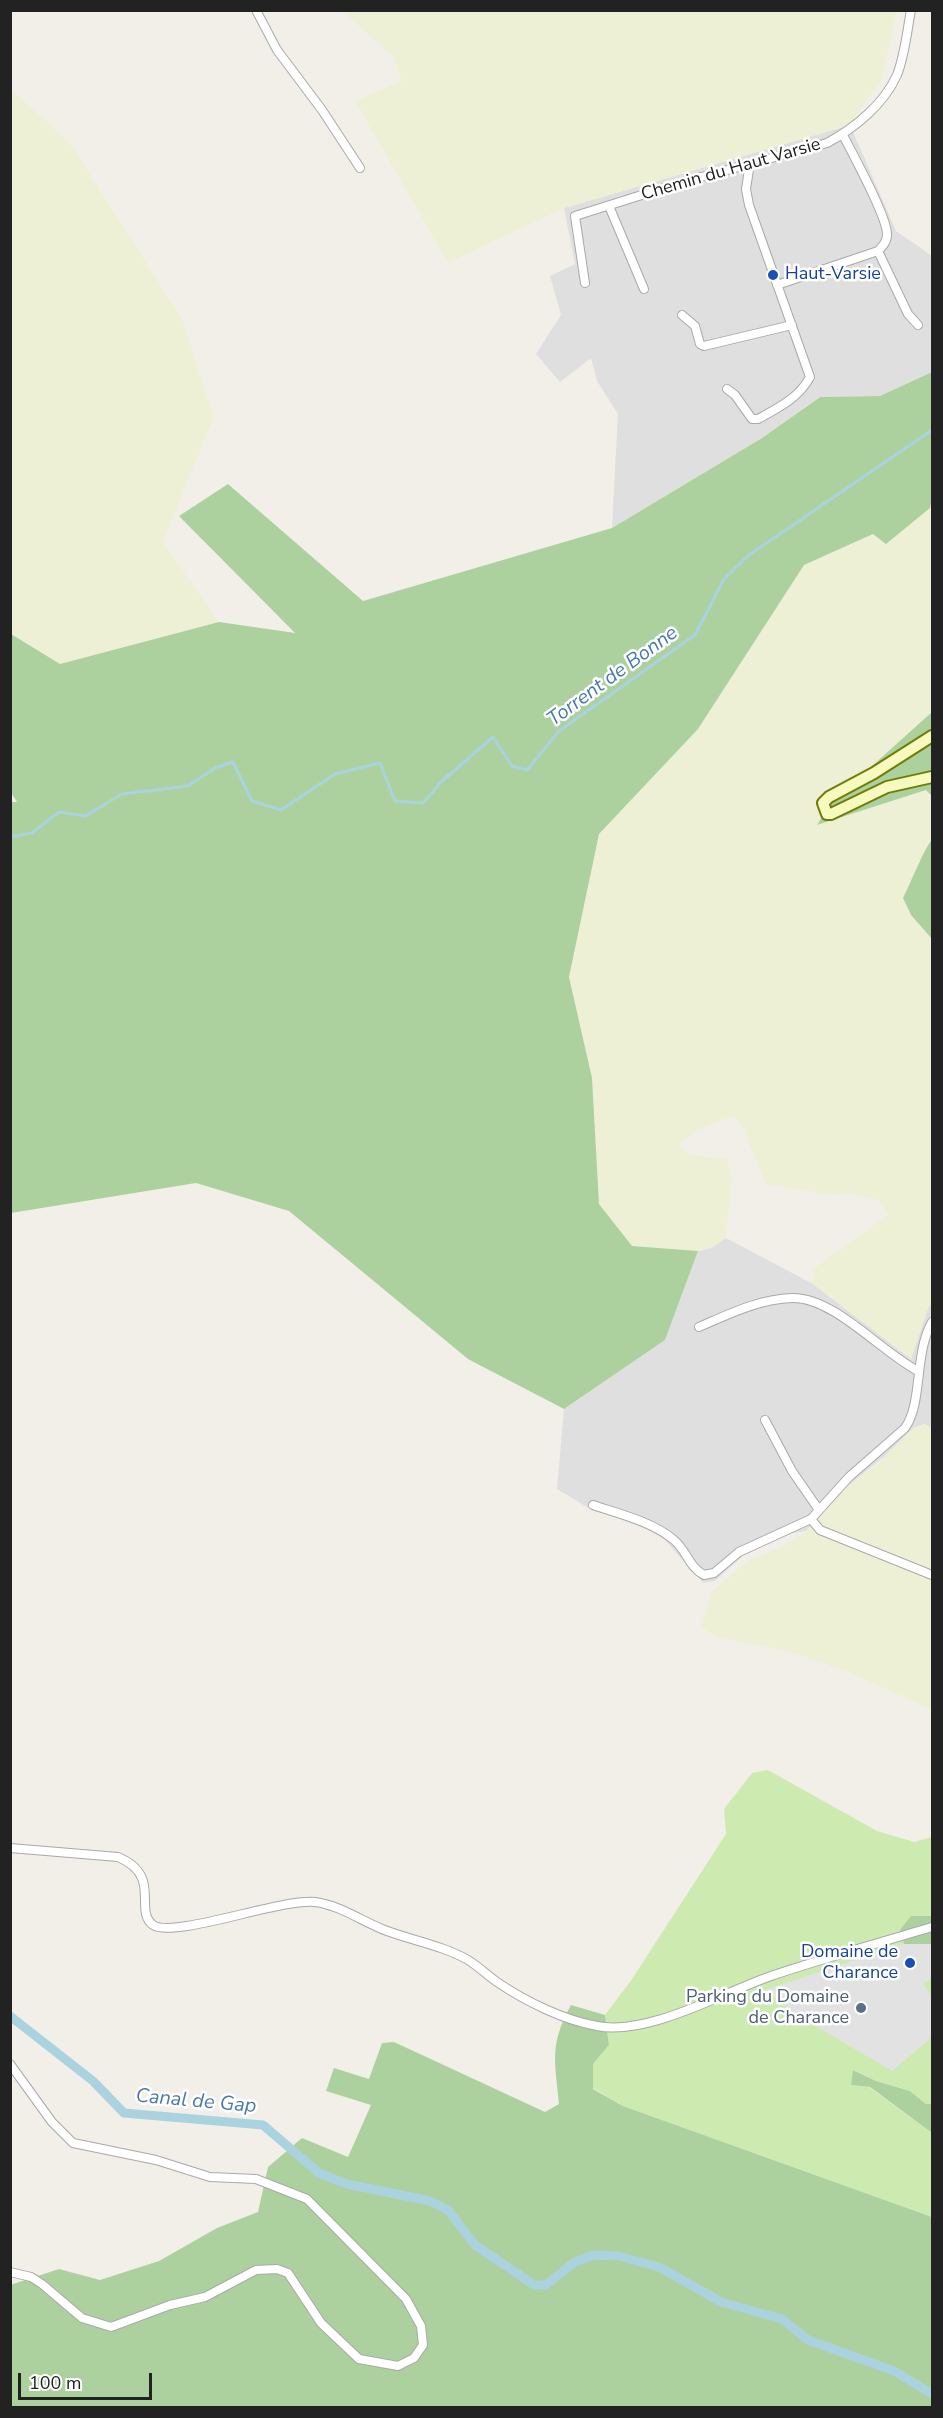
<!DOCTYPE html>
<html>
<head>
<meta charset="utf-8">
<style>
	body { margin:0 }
	#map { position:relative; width:943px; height:2418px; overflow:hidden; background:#f2efe9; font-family:"Nunito Sans",sans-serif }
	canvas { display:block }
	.frame { position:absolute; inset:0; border:12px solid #222; pointer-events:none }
	.scale { position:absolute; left:18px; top:2373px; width:134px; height:27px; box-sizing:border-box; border:3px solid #222; border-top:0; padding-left:8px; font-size:18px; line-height:21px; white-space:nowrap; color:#222; -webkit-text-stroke:4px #fff; paint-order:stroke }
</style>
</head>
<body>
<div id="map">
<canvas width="943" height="2418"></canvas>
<div class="frame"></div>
<div class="scale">100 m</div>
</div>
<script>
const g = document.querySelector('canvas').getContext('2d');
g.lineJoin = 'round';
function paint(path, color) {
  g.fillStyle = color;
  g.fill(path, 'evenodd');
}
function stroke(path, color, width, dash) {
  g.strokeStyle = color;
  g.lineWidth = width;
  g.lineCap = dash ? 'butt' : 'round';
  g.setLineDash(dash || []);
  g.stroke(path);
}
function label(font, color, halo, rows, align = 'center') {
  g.font = font + ' "Nunito Sans",sans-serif';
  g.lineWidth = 5;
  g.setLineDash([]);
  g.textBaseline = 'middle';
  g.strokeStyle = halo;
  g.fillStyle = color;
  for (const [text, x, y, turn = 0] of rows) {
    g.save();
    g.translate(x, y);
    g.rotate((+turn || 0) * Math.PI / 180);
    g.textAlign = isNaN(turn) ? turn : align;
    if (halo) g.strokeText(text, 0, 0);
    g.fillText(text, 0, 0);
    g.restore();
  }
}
paint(new Path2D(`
	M850 125 896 231 932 256V372L880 396 819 397 762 438 612 528 618 414 597 381 591 358 560 382 536 354 561 315 550 276 575 264 564 208Z
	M726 1238 813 1284 911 1359 928 1308 932 1303V1428L924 1424 848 1486 806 1531 793 1533 747 1552 715 1581 703 1583 664 1539 639 1524 592 1510 557 1489 564 1409 665 1340 698 1251 711 1248Z`), '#e0dfdf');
paint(new Path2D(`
	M342 11H897L882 79 850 125 564 208 448 263 355 101 402 81 392 56Z
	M10 88 70 143 182 319 214 417 163 542 219 622 60 664 11 634Z
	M932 498V712L818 825 926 790 932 796V840L927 845 917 874 903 898 912 917 932 939V1303L928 1308 911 1359 813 1284V1269L888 1215 878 1200 850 1194 831 1195 766 1184 742 1126 733 1116 697 1130 679 1144 687 1154 727 1159 732 1177 726 1238 711 1248 698 1251 632 1246 599 1204 592 1078 569 977 599 834 698 729 804 565 930 508Z
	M924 1424 932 1428V1710L848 1672 788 1651 718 1638 701 1627 713 1590 748 1561 786 1545 806 1531 848 1486 877 1464 913 1428Z`), '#eef0d5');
paint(new Path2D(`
	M768 1770 877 1831 914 1842 932 1837V1916H911L932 1945V2104H926L910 2091 876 2081 854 2070 851 2085 869 2087 932 2133V2217L623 2106 593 2088V2064L609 2045 605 2015 632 1979 726 1834 724 1809 752 1773Z`), '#cdebb0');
paint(new Path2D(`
	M932 372V498L930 508 886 544 873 534 804 565 698 729 599 834 569 977 592 1078 599 1204 632 1246 698 1251 665 1340 564 1409 468 1359 289 1211 196 1183 11 1213 10 802H17L10 791 11 634 60 664 219 622 295 633 179 516 228 484 363 601 612 528 762 438 820 397 880 396Z
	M932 712V796L926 790 817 825 831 803Z
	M932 840V939L911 915 903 898C910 885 925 846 932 840Z
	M911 1916H932V1945L907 1954 900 1930Z
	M571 2005 605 2015 609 2045 593 2064V2089L623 2106 932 2217V2407H11L10 2285 59 2269 100 2280 159 2261 217 2228 258 2212 268 2167 302 2138 348 2157 371 2105 326 2091 334 2068 369 2079 382 2043 394 2042 545 2112 559 2104C555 2060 549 2045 571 2005Z
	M853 2070 876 2081 910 2091 926 2104H932V2133L870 2087 851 2085Z`), '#add19e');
paint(new Path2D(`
	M903 1944H932V1979L923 1983 932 1997V2037L892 2071 804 2019 765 1990Z`), '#e2e2e2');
stroke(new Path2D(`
	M10 837 32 833 59 812 85 816 122 794 188 786 215 768 233 762 252 801 281 810 335 774 380 763 395 801 423 803 441 782 493 737 512 766 527 770 559 731 695 635 724 579 749 555 932 430`), '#aad3df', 3);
stroke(new Path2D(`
	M10 2016 93 2081 124 2113 263 2125 319 2173 347 2184 430 2201 448 2210 475 2245 534 2285H546L575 2262 593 2255 619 2256 659 2267 721 2302 782 2319 808 2340 894 2371 932 2394`), '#aad3df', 9);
const street = new Path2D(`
	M256 10 277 50 322 110 360 168
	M609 206 644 289
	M878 251 908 314 918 325
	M585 283 575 216 683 182 827 143C855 128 884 104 897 75 905 55 907 31 911 10
	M777 285 878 251C882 247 887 242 887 235 888 218 852 153 843 135
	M682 315 695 326 700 344 704 346 792 325
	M727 389 735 395 752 419H758C778 408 799 398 810 377L749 205 746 189 750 163
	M699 1327C729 1314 759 1299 792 1298 834 1297 881 1352 918 1371
	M765 1420 792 1471 819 1510
	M593 1505C620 1514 653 1522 674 1540 687 1551 689 1567 704 1575L714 1573 739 1552 811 1519 849 1477 905 1428C923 1403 914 1353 932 1322
	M811 1519 820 1530 932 1575
	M10 1848 118 1857C163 1876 133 1910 153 1925 173 1939 282 1898 315 1902 339 1905 360 1920 382 1929 409 1940 442 1945 468 1960 478 1966 487 1975 497 1982 525 2001 563 2020 597 2026 648 2036 722 1993 771 1976 824 1958 879 1943 932 1927
	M10 2064 52 2122 73 2143 156 2160 210 2177 256 2179 307 2199 406 2299 421 2326 423 2345 414 2358 398 2366 359 2359 321 2323 288 2273 277 2269 256 2270 205 2297 170 2305 111 2327 82 2318 42 2284 31 2277 10 2272`);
const secondary = new Path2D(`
	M932 736 874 773 829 797 823 803 827 814H831L887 787 932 777`);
stroke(street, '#a9a9a9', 10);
stroke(secondary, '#707d05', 14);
stroke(street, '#fff', 8);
stroke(secondary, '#f7fabf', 10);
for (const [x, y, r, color] of [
	[773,275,6,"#1a4fb4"],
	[910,1963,6,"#1a4fb4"],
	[861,2008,6,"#5c6f8a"]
]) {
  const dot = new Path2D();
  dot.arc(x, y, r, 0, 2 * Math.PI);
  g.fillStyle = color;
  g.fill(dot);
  stroke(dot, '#fff', 2);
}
label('18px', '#222', '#fff', [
	["Chemin du Haut Varsie",731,170,-16]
]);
label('18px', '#164399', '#fff', [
	["Haut-Varsie",785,275],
	["Domaine de",898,1953,"right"],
	["Charance",898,1974,"right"]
], 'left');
label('18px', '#4e5e75', '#fff', [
	["Parking du Domaine",849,1998],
	["de Charance",849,2019]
], 'right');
label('italic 20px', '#4a7aab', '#fff', [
	["Torrent de Bonne",613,677,-36],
	["Canal de Gap",196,2102,5]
]);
</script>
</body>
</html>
